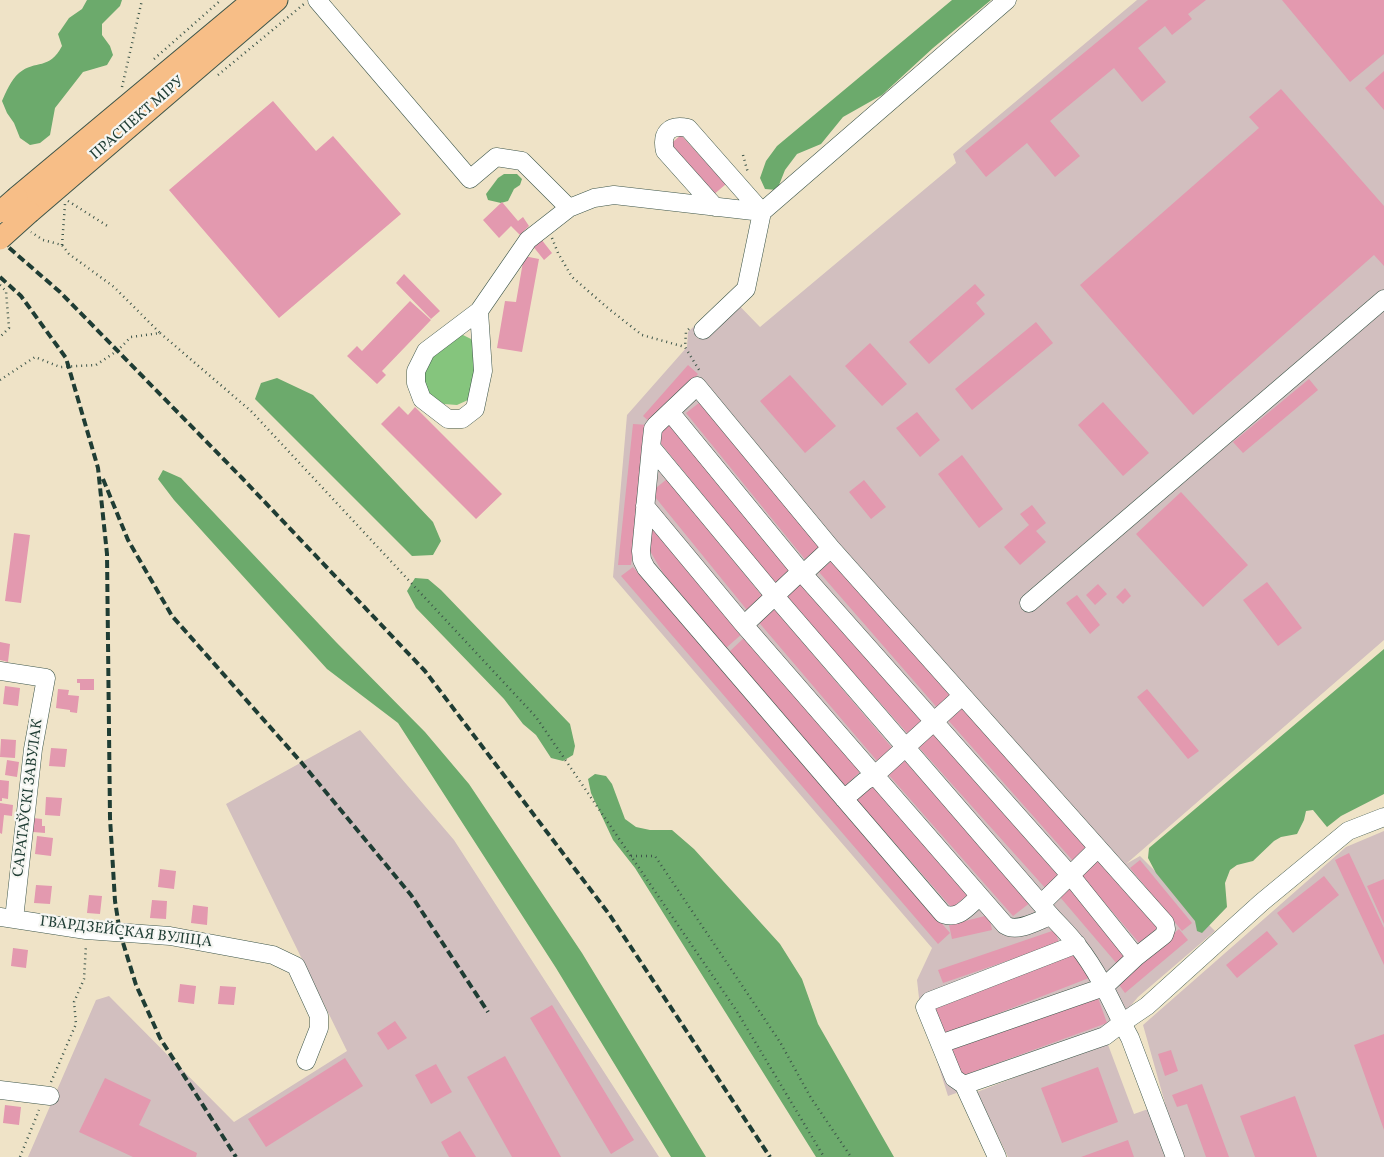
<!DOCTYPE html>
<html>
<head>
<meta charset="utf-8">
<style>
	body { margin:0 }
	canvas { display:block; background:#efe3c7 }
</style>
</head>
<body>
<canvas width="1384" height="1157"></canvas>
<script>
const g = document.querySelector('canvas').getContext('2d');
g.lineJoin = 'round';
function paint(path, color) {
  g.fillStyle = color;
  g.fill(path, 'evenodd');
}
function stroke(path, color, width, dash) {
  g.strokeStyle = color;
  g.lineWidth = width;
  g.lineCap = dash ? 'butt' : 'round';
  g.setLineDash(dash || []);
  g.stroke(path);
}
function label(font, color, halo, rows, align = 'center') {
  g.font = font + ' Vollkorn,serif';
  g.lineWidth = 4.5;
  g.setLineDash([]);
  g.textBaseline = 'middle';
  g.strokeStyle = halo;
  g.fillStyle = color;
  for (const [text, x, y, turn = 0] of rows) {
    g.save();
    g.translate(x, y);
    g.rotate((+turn || 0) * Math.PI / 180);
    g.textAlign = isNaN(turn) ? turn : align;
    if (halo) g.strokeText(text, 0, 0);
    g.fillText(text, 0, 0);
    g.restore();
  }
}
paint(new Path2D(`
	M1137 0H1384V640L1126 864 1140 856 1215 931 1138 997 1101 1041 948 1096 920 1007 917 980 932 948 613 577 627 415 687 347 688 332 728 294 760 327 956 163 953 154Z
	M360 730 454 840 659 1157H28L96 1000 109 996 234 1122 347 1051 226 804Z
	M1384 831V1157H1008L977 1092 1107 1042 1134 1114 1165 1103 1143 1025 1346 847Z`), '#d2bfbf');
paint(new Path2D(`
	M463 335 471 339 478 354 473 392 468 400 457 405 444 404 431 396 424 387 422 377 433 353 452 337Z`), '#85c57d');
paint(new Path2D(`
	M87 0H122L120 6 102 24V35L110 46 113 55 107 65 83 72 55 108 50 135 40 143 30 145 20 138 14 123 7 113 2 101C6 92 11 80 19 73 36 59 49 71 62 46L58 34 69 18 82 9Z
	M952 0H991L933 48 882 95 843 117 821 144 797 154 785 170 777 190 765 189 760 178 766 161 777 146Z
	M504 174H517L522 179 520 185 514 189 508 201 501 203 488 200 486 194 498 178Z
	M277 378 313 395 433 522 441 541 433 555 412 556 255 399 261 383Z
	M163 470 181 478 336 642 425 732 469 784 582 953 706 1157H671L556 968 398 723 327 669 174 500 158 479Z
	M415 578 428 579 441 590 570 724 575 746 573 755 563 761 551 758 536 735 523 724 504 699 416 608 407 591Z
	M1384 649V794L1341 816 1327 827 1313 810 1306 811 1304 820 1297 834 1281 837 1274 841 1253 861 1237 865 1230 870 1225 883 1227 907 1202 933 1197 931 1195 921 1156 873 1148 858 1149 848Z
	M595 774 606 776 612 784 625 819 636 827 650 830H672L694 849 780 944 802 979 818 1024 894 1157H816L635 868 613 840 591 793 588 779Z`), '#6caa6c');
paint(new Path2D(`
	M1148 0H1206L1188 14 1192 19 1172 35 1165 26 1138 48 1166 82 1142 102 1114 68 1050 121 1080 156 1055 177 1027 143 986 177 965 151Z
	M1282 0H1384V54L1350 82Z
	M1384 71V110L1365 88Z
	M1281 89 1384 206V266L1374 255 1193 415 1080 285 1259 128 1249 117Z
	M273 101 316 151 333 136 401 214 279 318 169 190Z
	M681 135 726 184 712 196 667 147Z
	M502 202 518 221 523 217 529 226 520 235 511 226 499 238 483 220Z
	M541 239 552 253 544 260 532 245Z
	M524 256 539 259 522 352 497 348 505 301 516 302Z
	M404 274 440 311 431 319 396 283Z
	M975 284 985 295 976 303 985 314 929 364 909 342Z
	M410 301 431 320 382 371 386 375 377 384 347 356 357 346 362 351Z
	M1036 322 1053 343 972 410 955 389Z
	M870 343 907 384 882 406 845 366Z
	M688 365 698 374 653 425 643 416Z
	M790 375 836 426 805 453 760 401Z
	M1309 379 1318 390 1243 453 1233 442Z
	M704 399 826 548 808 563 686 413Z
	M1103 402 1149 453 1123 476 1078 425Z
	M399 406 408 415 415 407 502 494 476 519 381 424Z
	M917 412 940 440 920 457 896 428Z
	M671 421 793 571 776 584 654 435Z
	M633 424 649 425 631 565H618Z
	M962 455 1003 509 979 528 938 474Z
	M667 479 763 597 747 610 651 492Z
	M864 480 886 507 871 519 849 492Z
	M1181 492 1248 565 1203 607 1136 534Z
	M1032 505 1046 523 1036 531 1046 542 1020 565 1004 547 1029 525 1020 514Z
	M651 523 743 633 726 648 663 573 647 546Z
	M14 533 30 535 21 603 5 601Z
	M836 557 958 695 940 711 819 572Z
	M633 567 950 933 938 944 621 576Z
	M800 579 924 723 909 735 783 594Z
	M1267 582 1302 628 1278 646 1243 600Z
	M1098 584 1107 594 1095 605 1086 595Z
	M1125 588 1131 596 1123 604 1116 597Z
	M1077 595 1100 625 1090 634 1066 603Z
	M771 605 893 749 878 762 756 619Z
	M746 636 862 770 844 787 729 652Z
	M0 642 10 644 8 662 0 660Z
	M77 679H94V690H80V683H77Z
	M5 686 20 688 18 706 3 704Z
	M58 689 69 690 68 695 79 696 77 713 70 712V710L56 708Z
	M1147 689 1199 751 1188 759 1137 697Z
	M965 705 1091 848 1074 862 948 720Z
	M931 729 1062 877 1047 890 916 744Z
	M1 739 16 740 15 758 0 757Z
	M51 748 67 749 65 767 49 766Z
	M903 759 1031 902 1013 916 887 773Z
	M7 760 19 762 17 777 5 775Z
	M0 780 9 781 8 799 2 798V801H0Z
	M872 785 969 894 952 908 856 799Z
	M46 797 62 798 60 816 45 815Z
	M0 803 13 805 12 816 4 815 2 834 0 833Z
	M33 818 42 819V826H45V833L33 832Z
	M37 836 53 838 51 856 35 854Z
	M1349 853 1384 928V965L1335 860Z
	M1098 857 1160 927 1141 945 1079 873Z
	M1140 860 1192 923 1182 931 1130 868Z
	M160 869 176 871 174 889 158 887Z
	M1324 876 1339 895 1293 933 1277 913Z
	M1384 879V924L1367 886Z
	M36 885 52 886 50 904 34 903Z
	M1071 887 1129 955 1118 965 1060 897Z
	M89 895 102 896 100 914 87 913Z
	M152 900 167 901 166 919 150 918Z
	M193 905 208 907 207 925 191 923Z
	M989 915 992 930 952 939 949 925Z
	M1179 929 1188 940 1125 993 1117 982Z
	M1055 930 1059 943 943 983 938 970Z
	M1267 931 1278 944 1237 978 1226 965Z
	M13 948 28 950 26 968 11 966Z
	M1079 951 1089 978 940 1036 929 1009Z
	M180 984 196 986 194 1004 178 1002Z
	M220 986 236 987 234 1005 218 1004Z
	M1097 995 1107 1023 959 1077 949 1049Z
	M552 1005 634 1140 611 1154 530 1018Z
	M395 1021 407 1038 388 1050 377 1033Z
	M1384 1034V1130L1354 1045Z
	M1171 1050 1178 1071 1165 1076 1158 1054Z
	M505 1056 561 1157H512L467 1077Z
	M345 1058 363 1086 266 1147 248 1119Z
	M436 1064 452 1092 431 1104 415 1075Z
	M1098 1067 1118 1122 1062 1143 1041 1088Z
	M105 1078 151 1100 139 1125 197 1153 196 1157H133L79 1132Z
	M1202 1084 1229 1157H1206L1187 1104 1177 1107 1172 1095Z
	M1295 1096 1317 1157H1255L1240 1116Z
	M5 1105 21 1107 19 1125 3 1123Z
	M460 1131 476 1157H449L441 1142Z
	M1128 1140 1134 1157H1081Z`), '#e399af');
const minor = new Path2D(`
	M317 0 470 179 496 157 522 161 569 208 594 198 614 195 762 212 1007 0
	M479 311 483 371 475 409 462 419H448L422 399 416 383V371L426 351 479 311 528 240 569 208
	M703 330 746 289 762 212 688 128C669 124 661 133 665 151L715 207
	M670 412 803 574 1071 876 1136 957
	M651 447 641 551 642 560 646 568 943 914C959 920 967 907 979 897
	M645 506 744 625 1005 925C1017 933 1037 921 1050 916
	M1029 603 1384 299
	M744 625 796 576 803 574 831 548
	M0 671 46 678 33 749 14 919
	M844 799 865 781 874 776 962 696
	M1041 904 1098 848
	M0 917 86 930 170 936 273 955 296 966 319 1016V1028L306 1061
	M940 1044 1104 987 1136 957 1164 935 1166 929 1165 923 831 548 697 386 656 425 653 429 651 447 774 595 1041 904C1052 919 1066 930 1077 945 1096 969 1109 996 1122 1023L1105 1036 964 1085 997 1157
	M964 1085 954 1078 925 1007 930 1001 1077 944
	M0 1090 50 1096
	M1175 1157 1130 1038 1122 1023 1147 1006 1262 902 1348 831 1384 817`);
const major = new Path2D(`
	M17 197 253 0
	M30 212 277 0`);
stroke(minor, '#3e564a', 19);
stroke(major, '#3e564a', 23);
stroke(new Path2D(`
	M154 59 221 0
	M218 75 304 4
	M122 87 142 0
	M743 155 748 173
	M68 201 109 227
	M552 238 558 253 572 277 609 309 642 335 685 347
	M62 245 65 204
	M0 285 6 291 9 328 0 337
	M689 329 686 332 685 347 701 373
	M160 333 251 411 536 717 736 1010 824 1157
	M0 380 35 357 60 367 96 365 117 351 131 337 160 333 114 287 69 254 62 245 43 240 31 232
	M631 856H655L780 1042 811 1098 851 1157
	M51 1082 76 1024 74 1002 84 979 86 945
	M20 1157 39 1110`), '#3e564a', 2.5, [1, 4]);
stroke(minor, '#fff', 18);
stroke(major, '#f7be87', 21);
stroke(new Path2D(`
	M0 240 60 292 242 478 425 671 609 914 770 1157
	M0 277 21 296 66 358 98 468 107 554 110 818 115 901 120 933 136 985 160 1038 236 1157
	M103 479 128 540 172 616 301 762 411 895 488 1012`), '#1f3d34', 4, [8, 4]);
const majorBridge = new Path2D(`
	M0 212 17 197
	M0 239 30 212`);
stroke(majorBridge, '#3e564a', 23, []);
stroke(majorBridge, '#f7be87', 21);
label('15px', '#1f3d34', '#f6f6f2', [
	["ПРАСПЕКТ МІРУ",138,119,-41],
	["САРАТАЎСКІ ЗАВУЛАК",29,798,-83],
	["ГВАРДЗЕЙСКАЯ ВУЛІЦА",126,933,7]
]);
</script>
</body>
</html>
